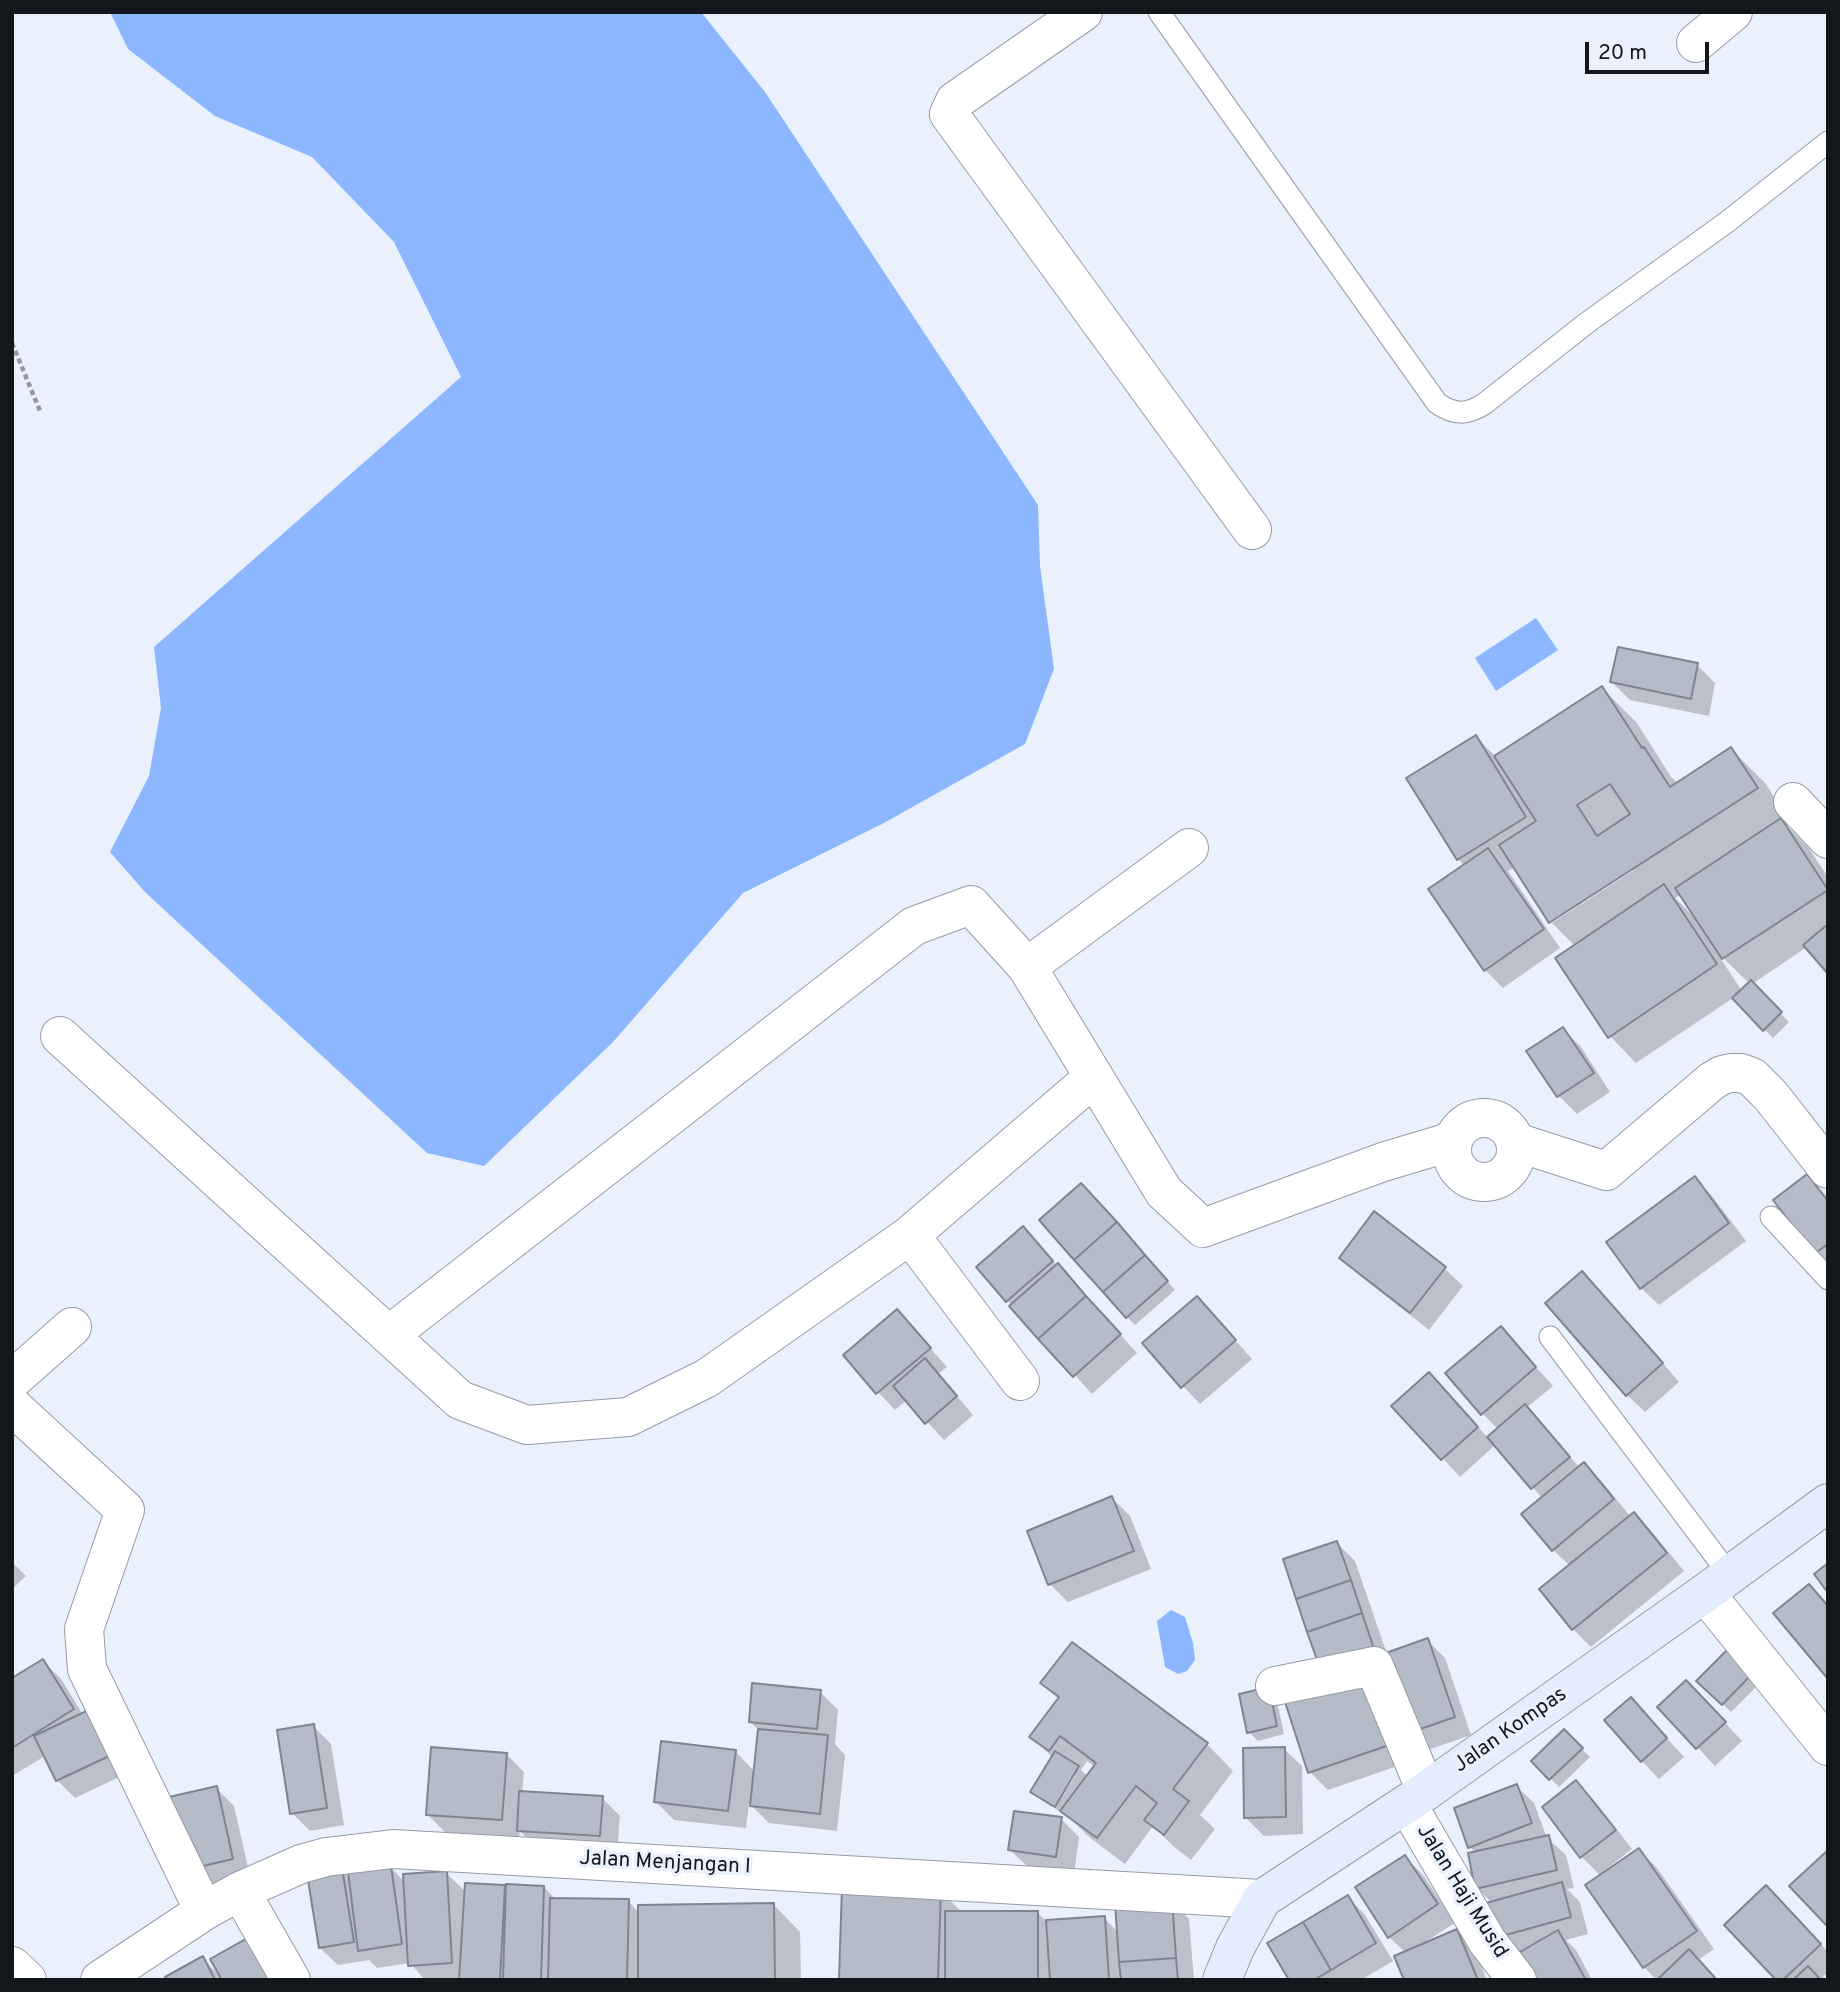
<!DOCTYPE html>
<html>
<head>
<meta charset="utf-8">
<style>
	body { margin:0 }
	#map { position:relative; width:1840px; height:1992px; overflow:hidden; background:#eaf1fd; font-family:Overpass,sans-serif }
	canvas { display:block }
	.frame { position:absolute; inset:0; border:14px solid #13161a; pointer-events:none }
	.scale { position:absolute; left:1585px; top:42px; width:124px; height:32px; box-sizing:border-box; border:4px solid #13161a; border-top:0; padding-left:9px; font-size:21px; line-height:24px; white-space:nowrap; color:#13161a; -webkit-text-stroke:5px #eaf1fd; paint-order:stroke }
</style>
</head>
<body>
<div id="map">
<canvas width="1840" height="1992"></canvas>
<div class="frame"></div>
<div class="scale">20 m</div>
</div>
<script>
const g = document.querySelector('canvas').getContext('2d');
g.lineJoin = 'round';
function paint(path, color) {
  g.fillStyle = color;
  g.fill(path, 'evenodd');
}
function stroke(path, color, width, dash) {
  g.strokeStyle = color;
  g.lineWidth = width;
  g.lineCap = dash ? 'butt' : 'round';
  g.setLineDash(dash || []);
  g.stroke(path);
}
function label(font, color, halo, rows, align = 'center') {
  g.font = font + ' Overpass,sans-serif';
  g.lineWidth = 7;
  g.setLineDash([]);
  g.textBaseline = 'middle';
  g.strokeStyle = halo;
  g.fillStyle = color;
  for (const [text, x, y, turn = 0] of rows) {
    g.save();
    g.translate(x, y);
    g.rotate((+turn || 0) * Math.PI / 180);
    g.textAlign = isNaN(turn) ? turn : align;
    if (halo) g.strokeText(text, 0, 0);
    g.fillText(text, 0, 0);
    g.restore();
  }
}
paint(new Path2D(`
	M110 12H701L765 92 1038 505 1040 566 1054 669 1025 744 882 824 743 893 613 1042 484 1166 427 1153 145 892 110 852 149 776 161 708 154 647 461 377 394 242 312 157 215 116 128 49Z
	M1536 618 1558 650 1496 691 1475 658Z
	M1171 1610 1185 1617 1193 1643 1195 1660 1187 1671 1178 1674 1165 1667 1157 1621Z`), '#8cb6fe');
paint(new Path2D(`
	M1697 665 1715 683 1709 716 1630 700 1612 682Z
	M1602 688 1637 723 1671 777 1678 783 1731 749 1766 784 1791 824 1787 826 1808 847 1828 877V971L1807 947 1752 984 1789 1022 1773 1038 1733 998 1636 1063 1610 1036 1575 946 1552 923 1634 870 1631 868 1515 867 1508 871 1560 948 1503 988 1485 970 1465 866 1458 859 1476 737 1496 757ZM1682 894 1696 919 1675 898ZM1720 955 1750 984 1742 991 1719 956Z
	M1563 1029 1581 1047 1610 1092 1577 1114 1559 1096 1529 1051Z
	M1807 1176 1828 1198V1266L1775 1200Z
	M1695 1178 1712 1196 1746 1241 1659 1305 1641 1288Z
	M1099 1203 1175 1290 1135 1325 1127 1317Z
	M1375 1214 1445 1269 1463 1286 1429 1330 1359 1275 1341 1258Z
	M1023 1228 1137 1353 1092 1394 1008 1301Z
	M1582 1273 1600 1291 1679 1382 1645 1412 1627 1395Z
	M1197 1298 1252 1359 1200 1404 1183 1386Z
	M897 1311 947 1367 938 1374 973 1415 944 1440 907 1400 895 1410 878 1392Z
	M1501 1328 1553 1386 1526 1408 1580 1468 1584 1465 1602 1482 1631 1517 1634 1515 1652 1532 1684 1571 1591 1647 1573 1629 1542 1589 1570 1566 1553 1550 1524 1514 1543 1499 1495 1445 1460 1477 1394 1406 1447 1392 1488 1438 1498 1429 1482 1413Z
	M1112 1498 1130 1516 1151 1569 1068 1602 1050 1584Z
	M1337 1543 1355 1561 1387 1654 1427 1640 1445 1658 1471 1735 1428 1750 1412 1761 1328 1790 1310 1772 1337 1686Z
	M12 1562 26 1576 12 1589Z
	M1727 1652 1759 1684 1731 1712 1699 1681Z
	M43 1661 61 1679 83 1715 136 1769 75 1798 57 1780 45 1756 12 1776V1680Z
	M1043 1683 1207 1744 1233 1771 1200 1815 1215 1829 1191 1860 1173 1846 1153 1826 1125 1864 1089 1837 1064 1812V1814L1055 1809 1075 1776 1073 1773 1052 1807 1041 1800 1033 1791 1053 1758 1032 1737 1059 1700ZM1087 1761 1095 1767 1088 1776 1081 1770Z
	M820 1692 838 1710 835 1744 845 1755 837 1831 769 1823 749 1803 746 1828 674 1820 656 1802 735 1751 755 1772 760 1731 750 1722Z
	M1276 1697 1284 1734 1258 1741 1249 1732Z
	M1631 1699 1684 1757 1659 1779 1642 1761Z
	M1704 1700 1742 1741 1715 1766 1660 1707Z
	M313 1726 331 1744 344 1825 310 1831 292 1813Z
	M1564 1731 1590 1757 1559 1787 1533 1761Z
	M1284 1749 1302 1766 1303 1834 1264 1836 1246 1818Z
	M506 1754 524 1772 522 1793 602 1798 620 1816 617 1853 536 1848 520 1831 519 1837 446 1833 428 1815Z
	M1576 1782 1594 1800 1632 1849 1605 1870 1607 1872 1639 1850 1657 1868 1714 1949 1698 1960 1716 1980H1657L1644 1967 1588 1886 1601 1876 1582 1857Z
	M1516 1786 1534 1803 1547 1838 1566 1855 1574 1888 1567 1889 1580 1902 1588 1934 1566 1940 1576 1950 1592 1980H1538L1522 1952 1514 1954 1492 1903 1477 1888 1476 1853 1470 1847Z
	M216 1788 234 1806 250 1876 206 1887 188 1869Z
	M1061 1819 1079 1837 1074 1874 1028 1867 1010 1850Z
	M1405 1857 1423 1875 1455 1923 1425 1942 1426 1944 1456 1931 1474 1949 1487 1980H1406V1953L1389 1937Z
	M391 1868 405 1882 446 1873 466 1892V1885L544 1887 556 1900 628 1901 639 1913 774 1905 800 1932 801 1980H425L410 1963 377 1968 369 1960 338 1965 320 1948 341 1870 351 1879Z
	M940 1891 962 1912H1037L1046 1921 1104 1918 1119 1933 1171 1901 1189 1919 1194 1980H841Z
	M1348 1897 1365 1915 1393 1961 1361 1980H1291Z
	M1784 1905 1828 1952V1972L1820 1980H1778Z
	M202 1958 221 1977 282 1980H168Z`), '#0003');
const building = new Path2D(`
	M1618 647 1698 663 1691 699 1610 682Z
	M1602 686 1642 748 1644 747 1670 787 1731 747 1758 788 1549 923 1499 845 1536 821 1494 756ZM1610 784 1630 814 1597 836 1577 805Z
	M1476 735 1526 817 1457 860 1406 778Z
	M1781 818 1828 890 1722 959 1675 888Z
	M1488 848 1544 929 1484 971 1428 889Z
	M1664 884 1717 964 1608 1038 1555 958Z
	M1828 924V974L1803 945Z
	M1751 980 1782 1012 1763 1031 1732 998Z
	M1563 1027 1594 1073 1557 1097 1526 1051Z
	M1807 1174 1828 1201V1244L1814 1254 1773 1200Z
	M1695 1176 1729 1223 1640 1289 1606 1242Z
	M1081 1183 1117 1222 1074 1260 1039 1220Z
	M1374 1211 1446 1267 1410 1313 1339 1258Z
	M1117 1222 1145 1255 1103 1292 1074 1260Z
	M1023 1226 1053 1261 1006 1302 976 1267Z
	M1145 1255 1168 1281 1126 1318 1103 1292Z
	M1058 1263 1086 1296 1038 1339 1009 1306Z
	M1582 1271 1663 1363 1626 1396 1545 1303Z
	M1086 1296 1121 1334 1073 1377 1038 1339Z
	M1197 1296 1236 1340 1181 1388 1142 1343Z
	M897 1309 931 1348 876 1394 843 1355Z
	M1501 1326 1536 1367 1481 1415 1445 1373Z
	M925 1358 957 1396 925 1424 893 1386Z
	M1429 1372 1478 1427 1441 1460 1391 1406Z
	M1525 1404 1570 1457 1531 1489 1487 1437Z
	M1584 1462 1614 1499 1552 1551 1521 1514Z
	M1112 1496 1134 1551 1048 1585 1027 1531Z
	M1634 1512 1667 1553 1572 1630 1539 1589Z
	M1337 1541 1351 1580 1296 1599 1283 1559Z
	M1828 1563V1593L1814 1574Z
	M1351 1580 1362 1613 1307 1632 1296 1599Z
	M1809 1584 1828 1606V1679L1773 1613Z
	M1362 1613 1376 1655 1322 1674 1307 1632Z
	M1428 1638 1455 1717 1409 1733 1383 1654Z
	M1072 1642 1208 1743 1173 1789 1189 1801 1164 1835 1144 1820 1157 1803 1136 1786 1097 1838 1060 1811 1096 1763 1060 1736 1049 1751 1029 1737 1059 1697 1040 1683Z
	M1727 1650 1752 1674 1722 1705 1696 1681Z
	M43 1659 74 1709 12 1748V1678Z
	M1372 1673 1395 1743 1308 1773 1285 1702Z
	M1686 1680 1726 1722 1696 1749 1657 1707Z
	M752 1683 821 1690 817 1729 749 1722Z
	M1269 1687 1277 1726 1247 1733 1239 1694Z
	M1631 1697 1667 1738 1641 1762 1604 1720Z
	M99 1705 120 1751 56 1781 34 1736Z
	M314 1724 327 1808 290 1814 277 1730Z
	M758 1729 828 1735 820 1814 750 1806Z
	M1564 1729 1583 1748 1549 1780 1531 1761Z
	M661 1741 736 1750 728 1811 654 1802Z
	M431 1747 507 1753 502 1820 426 1815Z
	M1285 1747 1286 1817 1244 1818 1243 1748Z
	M1055 1751 1079 1766 1055 1807 1030 1792Z
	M1576 1780 1616 1830 1580 1858 1542 1807Z
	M1517 1784 1532 1823 1468 1848 1454 1808Z
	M217 1786 233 1859 186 1870 169 1797Z
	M519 1791 603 1796 600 1836 517 1831Z
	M1014 1811 1062 1817 1056 1857 1008 1850Z
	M1549 1835 1557 1870 1475 1889 1468 1853Z
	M1639 1848 1697 1931 1643 1968 1585 1885Z
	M1828 1850V1927L1789 1886Z
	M1405 1855 1438 1904 1388 1938 1355 1887Z
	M391 1866 402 1944 358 1951 348 1872Z
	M342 1868 354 1942 319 1948 307 1874Z
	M447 1871 452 1963 408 1966 403 1874Z
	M1562 1882 1571 1917 1495 1938 1486 1903Z
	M465 1883 505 1885 500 1980H459Z
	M506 1884 544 1886 541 1980H503Z
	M1766 1885 1821 1944 1783 1980H1776L1724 1925Z
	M842 1886 941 1889 938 1980H839Z
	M1348 1895 1376 1943 1331 1970 1303 1922Z
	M550 1898 629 1899 627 1980H548Z
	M1172 1899 1176 1958 1119 1962 1115 1903Z
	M774 1903 775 1980H638V1905Z
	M945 1911H1038V1980H945Z
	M1105 1916 1109 1980H1050L1046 1920Z
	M1303 1922 1331 1970 1314 1980H1289L1267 1943Z
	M1457 1929 1478 1980H1404L1394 1956Z
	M1558 1930 1586 1980H1536L1520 1952Z
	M251 1936 275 1980H222L210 1959Z
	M1689 1949 1717 1980H1657Z
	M203 1956 215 1980H166L165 1977Z
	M1176 1958 1178 1980H1121L1119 1962Z
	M1808 1966 1821 1980H1793Z`);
paint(building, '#b5bcc7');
stroke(building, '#7f8590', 2);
const lane = new Path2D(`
	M1159 12 1437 403C1454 415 1467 415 1484 404L1588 322 1727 222 1828 142
	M1771 1217 1828 1279
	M1550 1337 1729 1574`);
const street = new Path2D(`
	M1083 12 955 101 949 114 1252 530
	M1696 43 1733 12
	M1793 802 1828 839
	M1027 967 1189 848
	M60 1036 460 1400 527 1425 628 1417 707 1378 910 1235 1093 1078
	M1452 1150a32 32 0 1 1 64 0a32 32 0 1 1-64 0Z
	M1516 1142 1606 1171 1712 1081 1722 1075 1731 1073H1741L1752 1077 1771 1096 1828 1169
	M910 1235 1020 1381
	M389 1335 914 926 971 905 1027 967 1164 1192 1203 1228 1383 1162 1453 1141
	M12 1380 72 1327
	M12 1406 125 1510 84 1629 87 1669 204 1911
	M1705 1593 1828 1746
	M1275 1686 1374 1666 1426 1791
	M1407 1804 1487 1941 1517 1980
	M240 1891 291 1980
	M12 1966 27 1980
	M100 1980 204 1911 240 1891 301 1864 326 1857 393 1849 1262 1899`);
const secondary = new Path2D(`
	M1222 1980 1235 1948 1262 1899 1426 1791 1705 1593 1828 1503`);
stroke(lane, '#969ca7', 23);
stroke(street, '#969ca7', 40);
stroke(secondary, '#969ca7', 40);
stroke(new Path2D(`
	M12 343 40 411`), '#9297a0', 4.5, [5, 3.5]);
stroke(lane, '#fff', 21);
stroke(street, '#fff', 38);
stroke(secondary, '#e3edfe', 38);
label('21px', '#13161a', '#eaf1fd', [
	["Jalan Kompas",1511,1731,-35],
	["Jalan Menjangan I",665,1864,3],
	["Jalan Haji Musid",1461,1892,58]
]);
</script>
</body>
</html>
